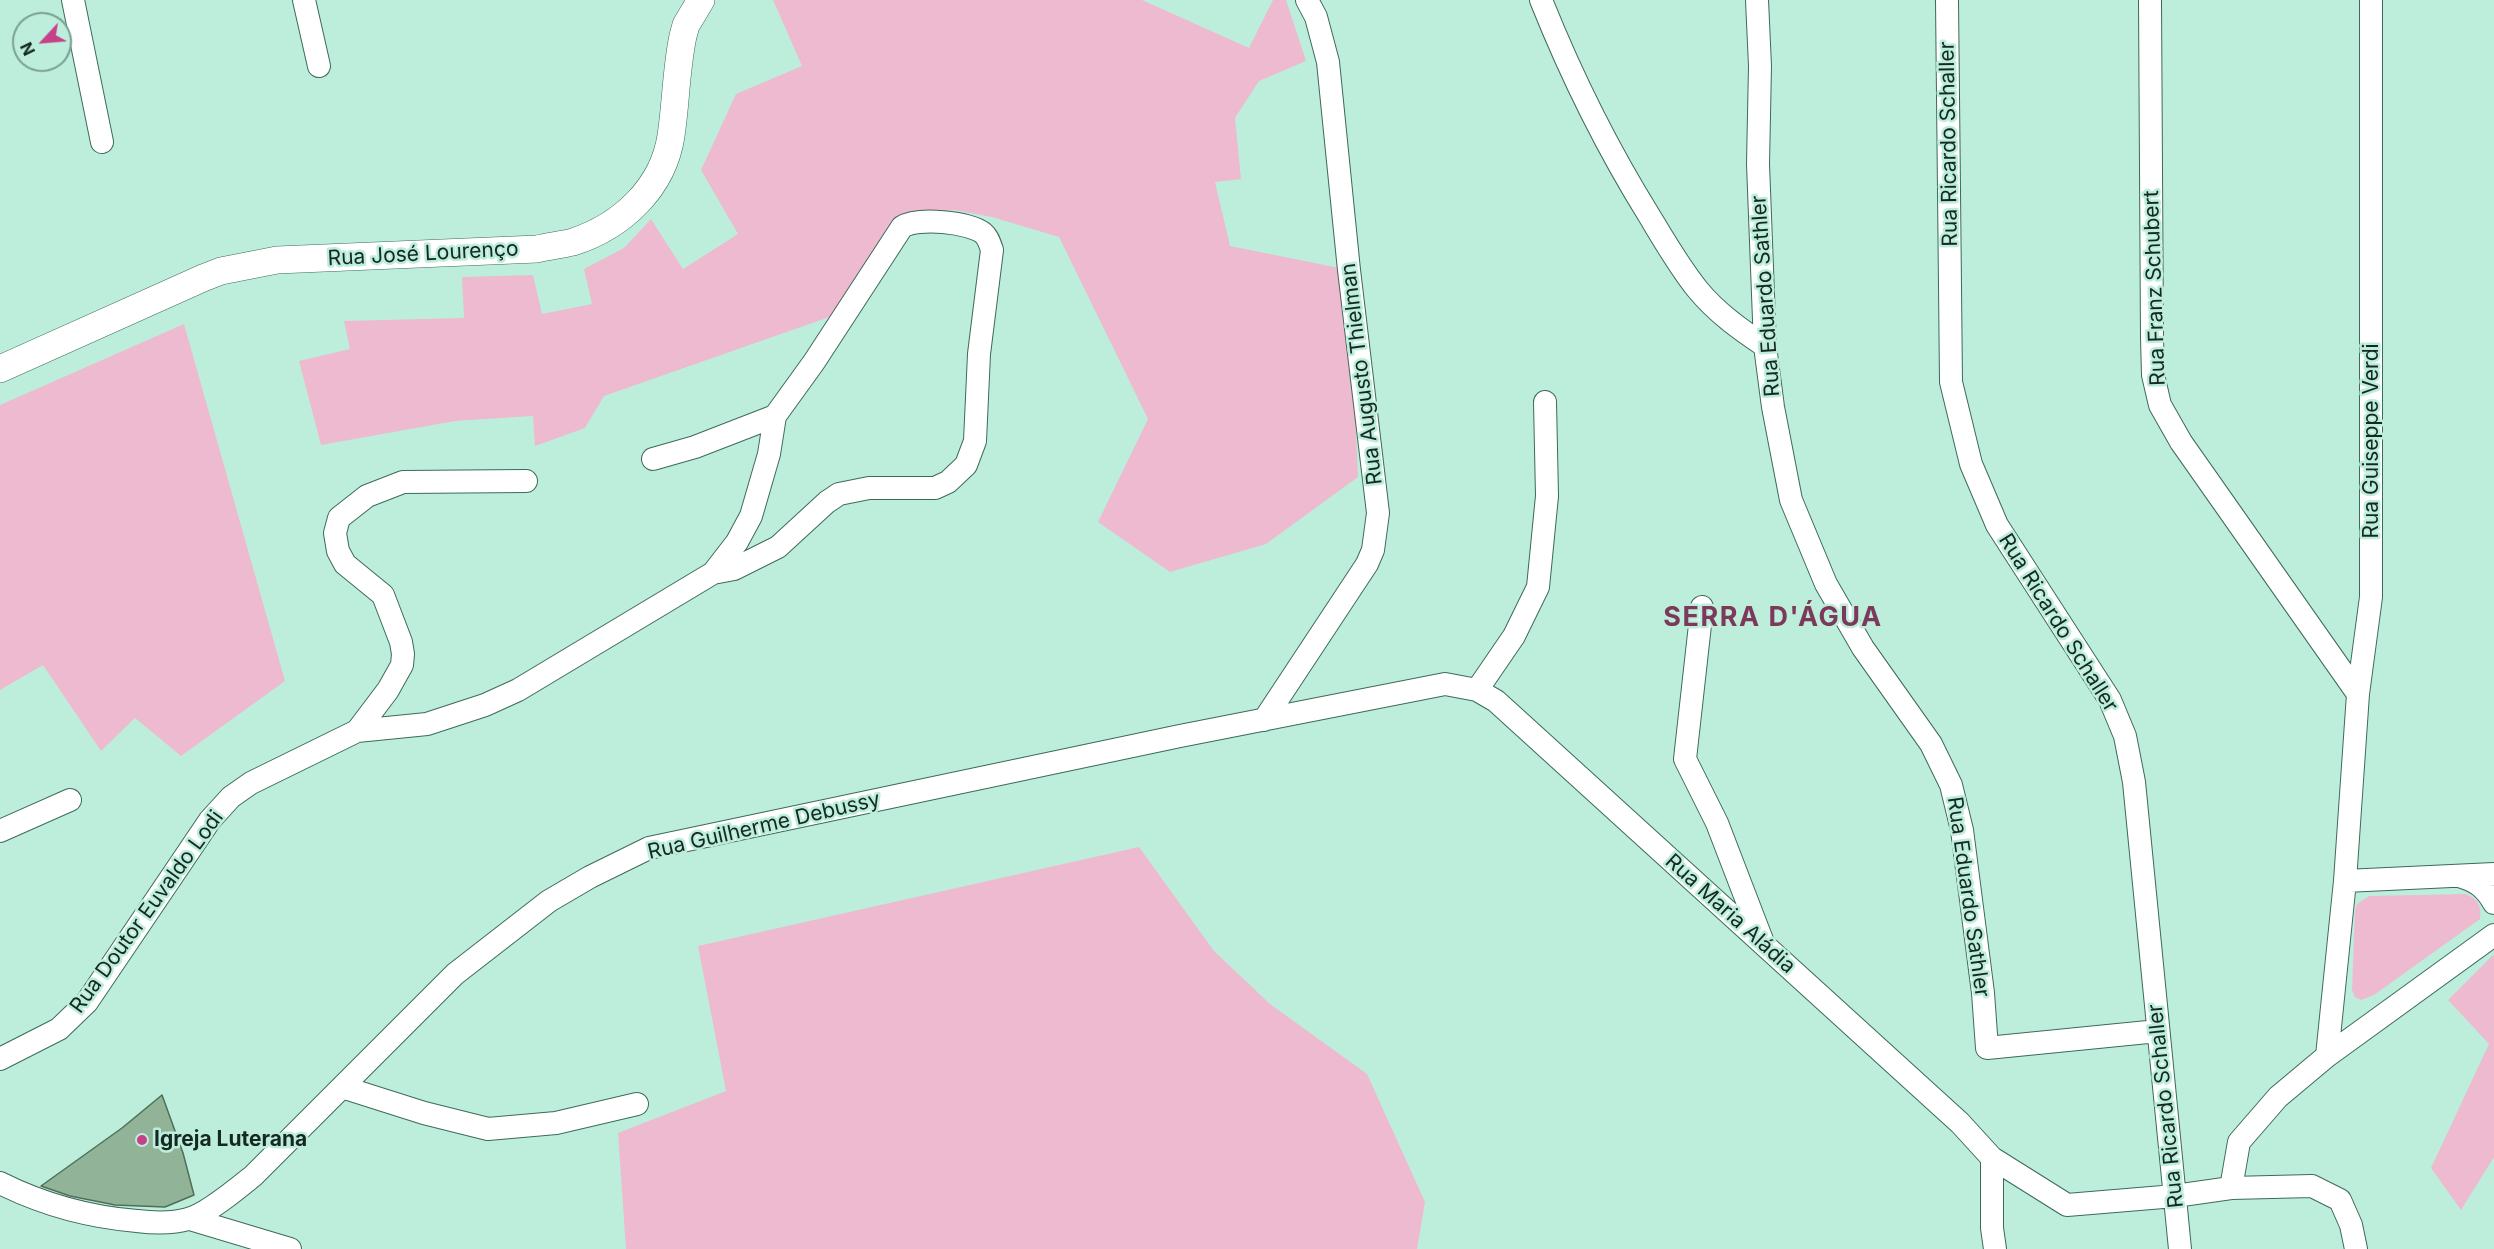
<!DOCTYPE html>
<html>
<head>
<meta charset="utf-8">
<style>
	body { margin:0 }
	#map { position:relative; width:2494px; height:1249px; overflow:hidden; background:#bdeedc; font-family:Inter,sans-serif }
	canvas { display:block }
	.north { position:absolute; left:12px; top:12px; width:60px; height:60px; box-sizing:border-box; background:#bdeedc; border:2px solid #7a9f92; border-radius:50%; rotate:244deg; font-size:16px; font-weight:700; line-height:24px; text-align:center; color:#162822 }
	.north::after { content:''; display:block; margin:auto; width:21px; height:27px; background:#c64288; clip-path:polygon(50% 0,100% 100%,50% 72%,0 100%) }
</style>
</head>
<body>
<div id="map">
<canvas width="2494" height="1249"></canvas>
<div class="north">N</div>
</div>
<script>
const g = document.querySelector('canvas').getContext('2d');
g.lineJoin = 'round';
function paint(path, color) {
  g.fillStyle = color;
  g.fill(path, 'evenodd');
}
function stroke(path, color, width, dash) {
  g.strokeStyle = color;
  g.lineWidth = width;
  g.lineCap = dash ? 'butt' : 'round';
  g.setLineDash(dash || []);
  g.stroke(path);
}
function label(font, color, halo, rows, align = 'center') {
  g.font = font + ' Inter,sans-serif';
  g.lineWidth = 5;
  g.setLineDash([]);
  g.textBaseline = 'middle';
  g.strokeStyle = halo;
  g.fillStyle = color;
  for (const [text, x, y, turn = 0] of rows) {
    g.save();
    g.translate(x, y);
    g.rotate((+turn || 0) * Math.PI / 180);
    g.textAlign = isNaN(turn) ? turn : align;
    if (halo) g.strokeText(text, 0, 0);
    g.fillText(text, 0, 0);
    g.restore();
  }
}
paint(new Path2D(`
	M773 0H1142L1249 48 1273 0H1286L1306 61 1259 81 1235 118 1241 179 1215 182 1230 246 1349 270 1358 477 1266 544 1170 572 1098 522 1148 419 1059 237 992 217 954 210 902 216 838 314 604 396 585 428 535 446 533 416 455 421 321 445 299 361 350 349 344 321 464 318 462 277 533 275 542 314 592 304 584 269 624 248 651 219 683 269 738 234 701 170 736 94 802 66Z
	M184 324 285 681 181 756 135 718 101 751 43 665 0 690V405Z
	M1139 847 1214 951 1270 1004 1367 1074 1425 1202 1417 1249H626L618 1133 726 1091 698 946Z
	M2465 894C2478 898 2482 906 2480 919L2374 995 2361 1000 2355 997 2352 990 2355 911 2357 904 2369 896Z
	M2494 954V1157L2461 1210 2431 1168 2489 1044 2448 1000Z`), '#eebad0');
const building = new Path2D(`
	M162 1095 183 1153 194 1195 165 1207 115 1205 70 1196 41 1186 122 1128Z`);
paint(building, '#91b498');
stroke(building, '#4e6f56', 1.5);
const minor = new Path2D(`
	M73 0 102 142
	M304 0 319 66
	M1541 0C1571 75 1607 148 1650 217 1665 242 1680 268 1698 290 1717 313 1741 330 1765 346
	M1757 0 1760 66 1758 164 1765 346 1773 407 1791 500 1826 584 1863 648 1931 744 1951 785 1962 830 1983 993 1987 1048 2158 1031
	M1947 0 1951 382 1971 464 1997 525 2110 700 2125 736 2134 782 2180 1249
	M2150 0 2152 338 2153 375 2160 405 2181 442 2358 694
	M653 459 695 447 775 416
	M1702 607 1685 759 1717 823 1762 940
	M1477 690 1514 636 1538 587 1547 496 1545 402
	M1264 720 1367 564 1373 550 1378 513 1349 270 1328 62 1316 17 1307 0
	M357 731 388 690 402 665 403 654 401 642 383 595 345 564 338 551 335 533 339 518 367 496 403 482 526 481
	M0 831 70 800
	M2459 876C2476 881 2485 887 2494 903
	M2345 881 2494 874
	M2327 1056 2345 881 2358 694 2371 597V0
	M0 1059 59 1029 87 1002 210 820 231 797 251 783 357 731 427 724 485 705 518 690 713 573 737 542 751 516 769 454 775 416 814 362 902 227C918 217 968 222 983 233 988 237 990 244 992 250L979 354 975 441 966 465 948 482 935 488H869L839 494 827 502 778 547 734 569 713 573
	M342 1087 424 1113 488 1129 556 1123 637 1104
	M1992 1158V1228L1995 1249
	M0 1183C44 1205 88 1217 137 1221 154 1223 171 1224 188 1219 206 1215 238 1188 253 1176L455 974 549 901 590 877 649 848 1180 736 1445 684 1477 690 1496 701 1960 1123 1992 1158 2067 1205 2175 1196 2231 1188 2312 1186 2340 1200 2351 1225 2356 1249
	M2231 1188 2239 1142 2278 1097 2327 1056 2494 935
	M190 1219 290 1249`);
const tertiary = new Path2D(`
	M0 369 203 278 221 271 277 260 537 249C549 246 561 245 573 242 622 226 663 188 671 136 676 103 676 69 683 36L686 25 701 0`);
stroke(minor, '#3d6a5b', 24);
stroke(tertiary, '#3d6a5b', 28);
stroke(minor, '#fff', 22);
stroke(tertiary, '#fff', 27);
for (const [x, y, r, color] of [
	[142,1140,6,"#c64288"]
]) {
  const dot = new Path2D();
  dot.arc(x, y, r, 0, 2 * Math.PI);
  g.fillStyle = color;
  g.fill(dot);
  stroke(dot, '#bdeedc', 2);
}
label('21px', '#162822', '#bdeedc', [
	["Rua Ricardo Schaller",1949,144,-91],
	["Rua José Lourenço",423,254,-3],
	["Rua Franz Schubert",2155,288,-92],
	["Rua Eduardo Sathler",1766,296,-94],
	["Rua Augusto Thielman",1362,374,-97],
	["Rua Guiseppe Verdi",2372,441,-90],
	["Rua Ricardo Schaller",2058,623,58],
	["Rua Guilherme Debussy",764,826,-13],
	["Rua Eduardo Sathler",1968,897,82],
	["Rua Doutor Euvaldo Lodi",147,912,-54],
	["Rua Maria Aládia",1730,914,42],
	["Rua Ricardo Schaller",2166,1106,-96]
]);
label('bold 21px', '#162822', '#bdeedc', [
	["Igreja Luterana",154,1140]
], 'left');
g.letterSpacing = '1.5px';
label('bold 27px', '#7c395a', '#bdeedc', [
	["SERRA D'ÁGUA",1773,618]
]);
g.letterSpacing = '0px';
</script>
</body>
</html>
